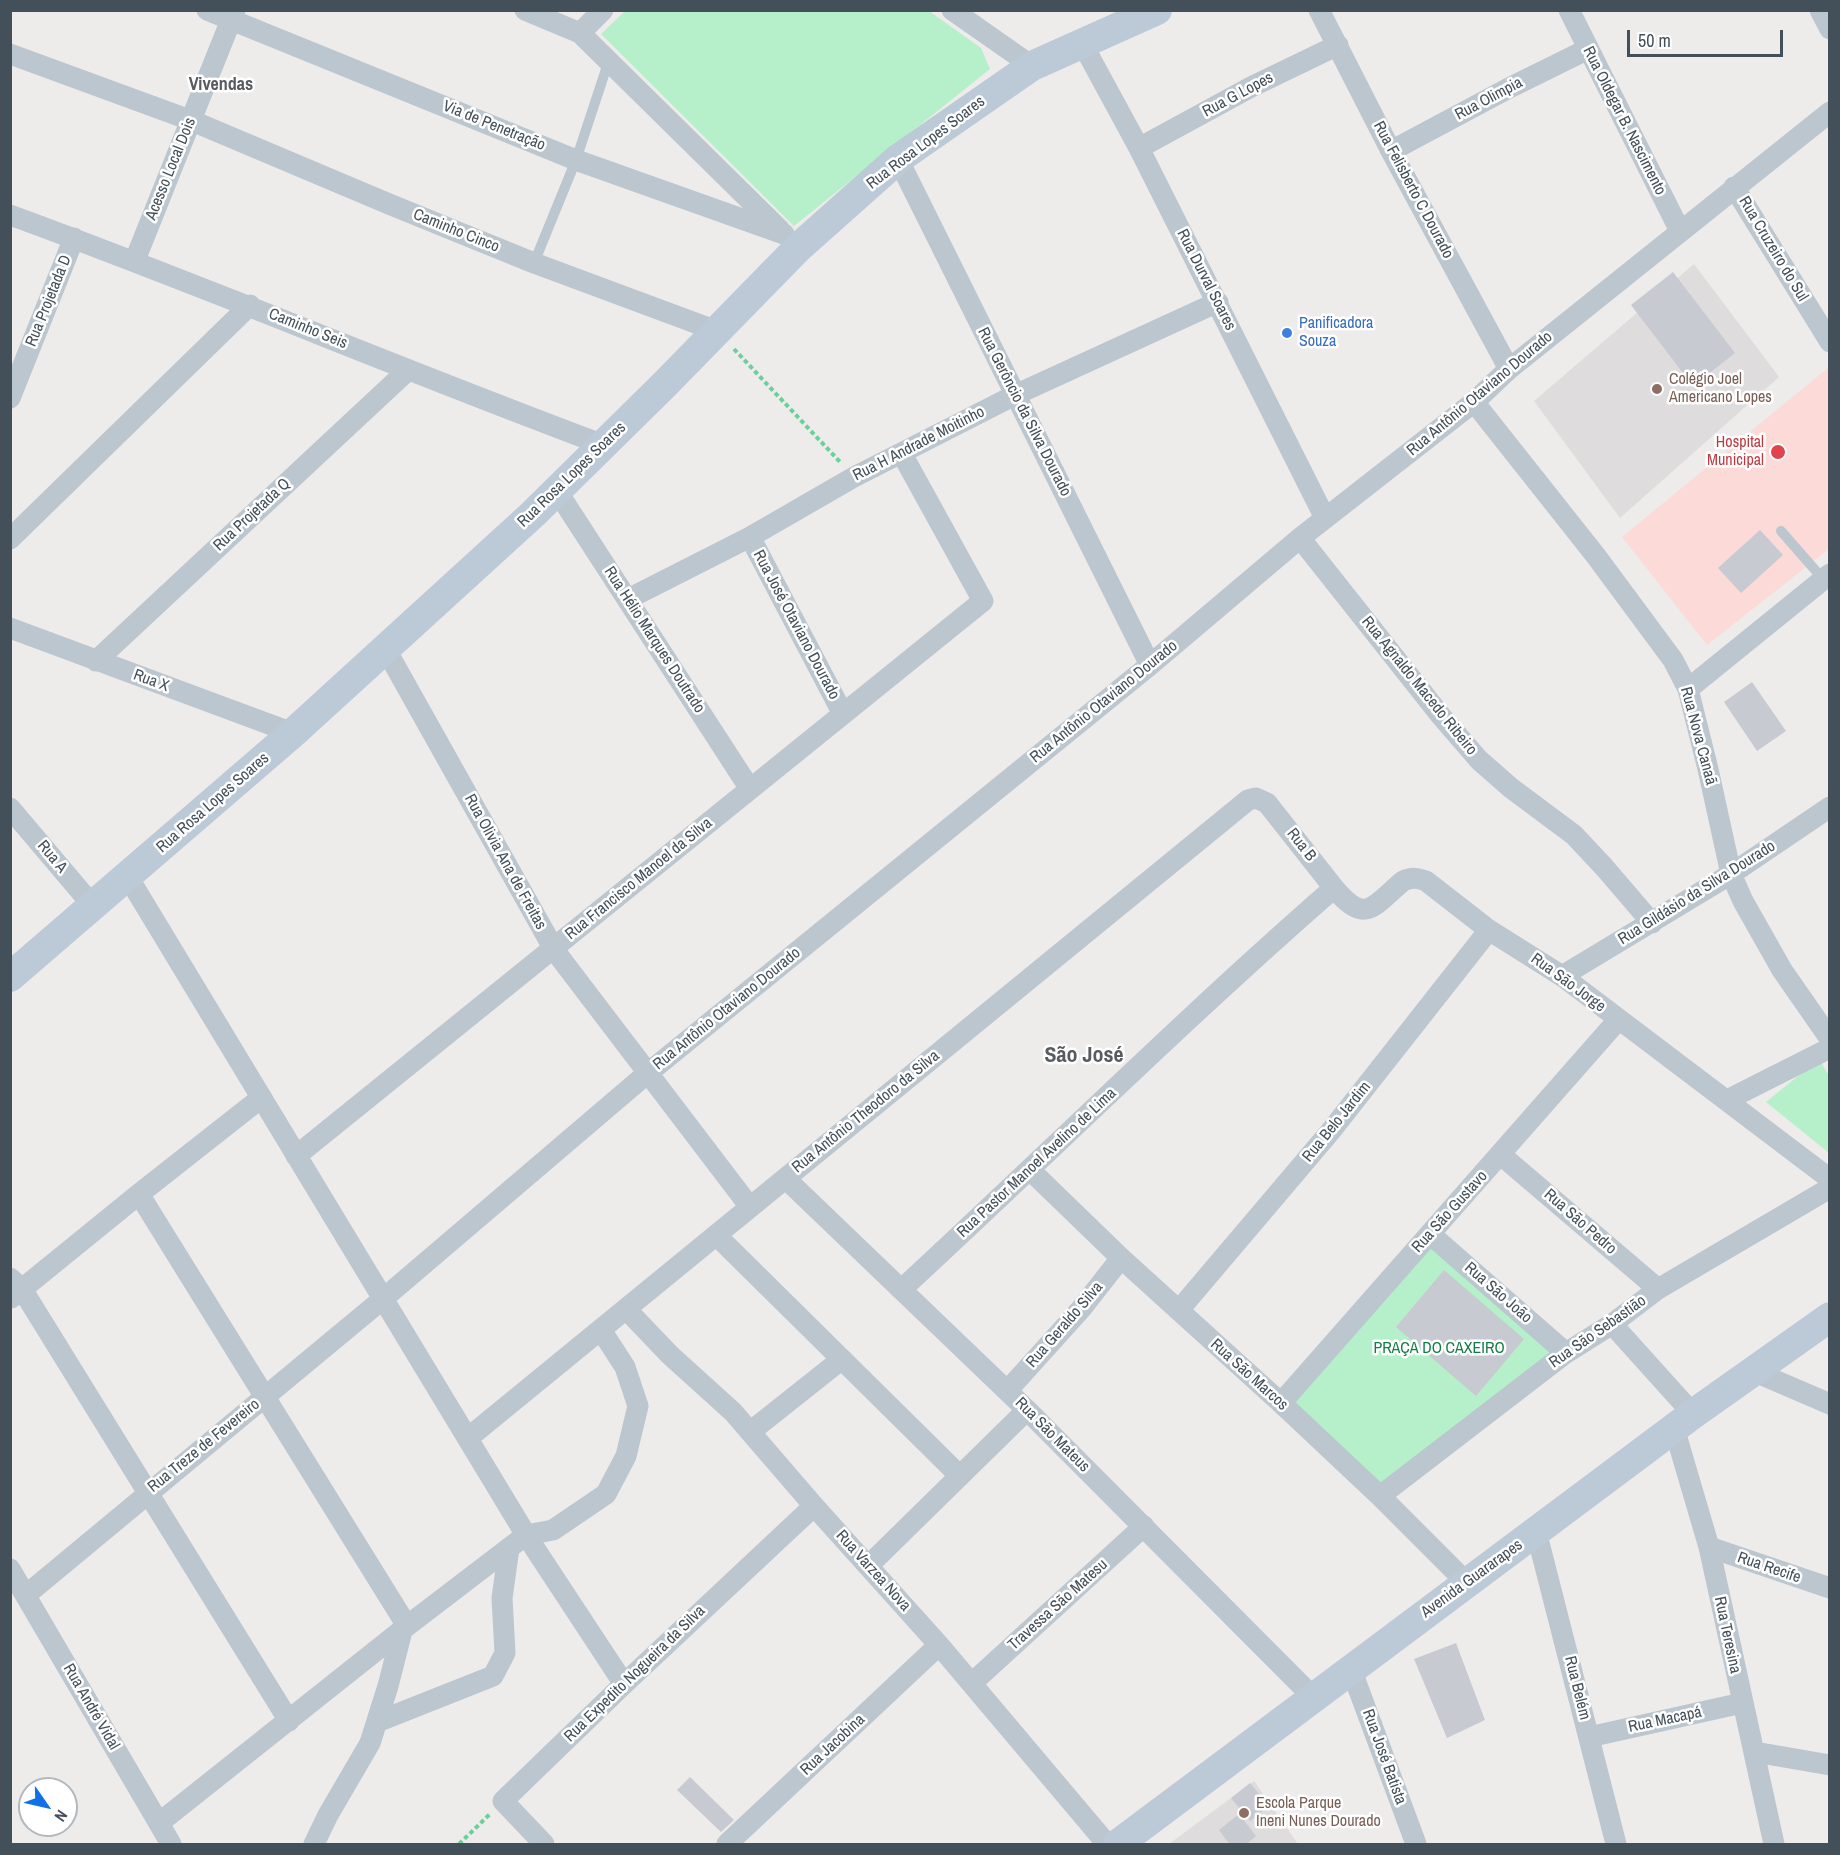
<!DOCTYPE html>
<html>
<head>
<meta charset="utf-8">
<style>
	body { margin:0 }
	#map { position:relative; width:1840px; height:1855px; overflow:hidden; background:#eeebeb; font-family:"Archivo Narrow",sans-serif }
	canvas { display:block }
	.frame { position:absolute; inset:0; border:12px solid #434f59; pointer-events:none }
	.north { position:absolute; left:18px; top:1777px; width:60px; height:60px; box-sizing:border-box; background:#fff; border:2px solid #b4b9bd; border-radius:50%; rotate:124deg; font-size:16px; font-weight:700; line-height:24px; text-align:center; color:#434f59 }
	.north::after { content:''; display:block; margin:auto; width:21px; height:27px; background:#0f71e5; clip-path:polygon(50% 0,100% 100%,50% 72%,0 100%) }
	.scale { position:absolute; left:1627px; top:30px; width:156px; height:27px; box-sizing:border-box; border:3px solid #434f59; border-top:0; padding-left:8px; font-size:18px; line-height:21px; white-space:nowrap; color:#434f59; -webkit-text-stroke:4px #fff; paint-order:stroke }
</style>
</head>
<body>
<div id="map">
<canvas width="1840" height="1855"></canvas>
<div class="frame"></div>
<div class="north">N</div>
<div class="scale">50 m</div>
</div>
<script>
const g = document.querySelector('canvas').getContext('2d');
g.lineJoin = 'round';
function paint(path, color) {
  g.fillStyle = color;
  g.fill(path, 'evenodd');
}
function stroke(path, color, width, dash) {
  g.strokeStyle = color;
  g.lineWidth = width;
  g.lineCap = dash ? 'butt' : 'round';
  g.setLineDash(dash || []);
  g.stroke(path);
}
function label(font, color, halo, rows, align = 'center') {
  g.font = font + ' "Archivo Narrow",sans-serif';
  g.lineWidth = 5;
  g.setLineDash([]);
  g.textBaseline = 'middle';
  g.strokeStyle = halo;
  g.fillStyle = color;
  for (const [text, x, y, turn = 0] of rows) {
    g.save();
    g.translate(x, y);
    g.rotate((+turn || 0) * Math.PI / 180);
    g.textAlign = isNaN(turn) ? turn : align;
    if (halo) g.strokeText(text, 0, 0);
    g.fillText(text, 0, 0);
    g.restore();
  }
}
paint(new Path2D(`
	M1694 264 1779 377 1620 518 1534 401Z
	M1254 1781 1298 1844H1169Z`), '#dfdcdd');
paint(new Path2D(`
	M1829 367V549L1707 645 1622 537Z`), '#fcdad7');
paint(new Path2D(`
	M625 11H929L981 48 990 69 794 226 601 34Z
	M1819 1059 1829 1076V1153L1766 1102Z
	M1432 1240 1558 1352 1380 1491 1286 1403Z`), '#b5f0ca');
paint(new Path2D(`
	M1673 272 1735 353 1693 386 1631 305Z
	M1760 530 1783 555 1741 593 1718 568Z
	M1752 682 1786 731 1757 751 1724 702Z
	M1444 1270 1524 1339 1476 1396 1396 1327Z
	M1456 1643 1485 1720 1447 1738 1414 1659Z
	M690 1777 734 1820 721 1832 677 1790Z
	M1250 1783 1269 1806 1250 1821 1231 1798Z
	M1239 1814 1256 1836 1245 1845H1230L1219 1830Z`), '#c7cad1');
stroke(new Path2D(`
	M734 349 840 462
	M459 1844 490 1814`), '#6bd09c', 4, [4.5, 3]);
stroke(new Path2D(`
	M534 263 576 160 609 60
	M1781 531 1823 579`), '#bbc6cf', 10);
stroke(new Path2D(`
	M207 10 576 160 784 234
	M525 10 580 33 780 230
	M952 10 1032 66
	M1319 10 1391 151 1509 369
	M1569 10 1680 231
	M1820 10 1830 29
	M580 33 603 10
	M1082 43 1139 148 1325 518
	M10 54 190 120 389 204 534 263 717 331
	M1139 148 1251 87 1338 45
	M1391 151 1507 89 1588 49
	M898 159 1150 665
	M1734 187 1830 342
	M10 215C210 288 405 371 604 445
	M135 260 235 10
	M10 398 74 238
	M1474 402 1596 556 1673 660 1688 689 1708 769 1731 874 1743 901 1782 970 1830 1039
	M557 491 750 789
	M750 537 843 714
	M1300 538 1441 716 1479 760 1511 788 1574 835 1604 867 1652 923
	M10 539 250 305
	M628 599 750 537 854 477 1015 395 1218 302
	M10 628 293 733
	M385 648 555 951 750 1207
	M96 661 408 370
	M1688 689 1830 574
	M10 808 93 906
	M128 877 526 1535 624 1684
	M1562 976 1731 874 1830 807
	M1727 1100 1830 1048
	M1501 1155 1658 1289
	M296 1156 983 601 902 454
	M1030 1170 1121 1258 1281 1403 1380 1496 1466 1582
	M786 1179 1027 1410 1313 1697
	M139 1194 407 1626
	M1430 1234 1566 1353
	M716 1235 960 1476
	M10 1278 22 1289 289 1721
	M902 1289C1046 1156 1186 1017 1334 888 1366 926 1373 906 1403 881 1412 877 1418 878 1426 881L1489 930 1562 976 1830 1179
	M11 1298 139 1194 261 1098
	M626 1309 670 1355 733 1412 814 1506 939 1645 1107 1844
	M1179 1310 1330 1132 1489 930
	M1612 1324 1693 1414
	M1753 1371 1830 1404
	M1007 1391 1081 1309 1121 1258
	M1281 1403 1618 1020
	M1674 1428 1709 1547 1774 1844
	M750 1432 842 1359
	M468 1438 1248 800 1256 798 1267 803 1334 888
	M1380 1496 1566 1353 1612 1324 1658 1289 1830 1188
	M1536 1531 1616 1844
	M1709 1547 1830 1588
	M868 1566 1027 1410
	M10 1569 171 1844
	M26 1595 384 1298 643 1077 1150 665 1300 538 1474 402 1509 369 1830 112
	M1351 1669 1416 1844
	M972 1683 1144 1526
	M377 1722 493 1676 505 1653 502 1598 509 1548
	M1589 1737 1742 1703
	M1755 1752 1830 1765
	M159 1823 407 1626 526 1535 553 1530 606 1494 626 1456 638 1406 625 1367 601 1330
	M314 1844 328 1815 370 1743 388 1686 402 1631
	M544 1844 503 1801 624 1684 814 1506
	M727 1844 939 1645`), '#bbc6cf', 21);
stroke(new Path2D(`
	M10 977 293 733 533 514 665 384 798 248 898 159 1032 66 1157 10
	M1118 1844 1693 1414 1830 1317`), '#bcc9d6', 30);
for (const [x, y, r, color] of [
	[1287,333,6,"#3f7fe0"],
	[1657,389,6,"#8d6e63"],
	[1778,452,8,"#e0444e"],
	[1244,1813,6,"#8d6e63"]
]) {
  const dot = new Path2D();
  dot.arc(x, y, r, 0, 2 * Math.PI);
  g.fillStyle = color;
  g.fill(dot);
  stroke(dot, '#fff', 2);
}
label('16px', '#434f59', '#fff', [
	["Rua G Lopes",1238,95,-28],
	["Rua Olimpia",1489,99,-28],
	["Rua Oldegar B. Nascimento",1624,121,63],
	["Via de Penetração",494,126,22],
	["Rua Rosa Lopes Soares",926,143,-37],
	["Acesso Local Dois",171,169,-68],
	["Rua Felisberto C Dourado",1413,190,62],
	["Caminho Cinco",456,231,22],
	["Rua Cruzeiro do Sul",1773,249,59],
	["Rua Durval Soares",1206,280,63],
	["Rua Projetada D",49,301,-68],
	["Caminho Seis",308,329,22],
	["Rua Antônio Otaviano Dourado",1480,394,-40],
	["Rua Gerôncio da Silva Dourado",1024,412,63],
	["Rua H Andrade Moitinho",919,444,-27],
	["Rua Rosa Lopes Soares",572,475,-44],
	["Rua Projetada Q",252,515,-43],
	["Rua José Otaviano Dourado",796,625,62],
	["Rua Hélio Marques Doutrado",654,640,57],
	["Rua X",151,681,20],
	["Rua Agnaldo Macedo Ribeiro",1419,686,51],
	["Rua Antônio Otaviano Dourado",1104,702,-39],
	["Rua Nova Canaã",1698,736,75],
	["Rua Rosa Lopes Soares",213,803,-41],
	["Rua B",1301,845,52],
	["Rua A",52,857,50],
	["Rua Olivia Ana de Freitas",505,862,61],
	["Rua Francisco Manoel da Silva",639,879,-39],
	["Rua Gildásio da Silva Dourado",1697,893,-32],
	["Rua São Jorge",1568,983,36],
	["Rua Antônio Otaviano Dourado",727,1009,-39],
	["Rua Antônio Theodoro da Silva",866,1112,-39],
	["Rua Belo Jardim",1337,1122,-51],
	["Rua Pastor Manoel Avelino de Lima",1037,1163,-43],
	["Rua São Gustavo",1450,1212,-48],
	["Rua São Pedro",1580,1222,41],
	["Rua São João",1498,1293,41],
	["Rua Geraldo Silva",1065,1325,-49],
	["Rua São Sebastião",1598,1332,-35],
	["Rua São Marcos",1249,1375,42],
	["Rua São Mateus",1052,1435,45],
	["Rua Treze de Fevereiro",204,1446,-39],
	["Rua Recife",1769,1568,19],
	["Rua Varzea Nova",873,1571,48],
	["Avenida Guararapes",1472,1579,-36],
	["Travessa São Matesu",1058,1605,-42],
	["Rua Teresina",1727,1635,78],
	["Rua Expedito Nogueira da Silva",635,1674,-44],
	["Rua Belém",1577,1688,76],
	["Rua André Vidal",91,1707,60],
	["Rua Macapá",1665,1720,-12],
	["Rua Jacobina",833,1745,-43],
	["Rua José Batista",1384,1757,70]
]);
label('16px', '#366cbe', '#fff', [
	["Panificadora",1299,324],
	["Souza",1299,342]
], 'left');
label('16px', '#785e54', '#fff', [
	["Colégio Joel",1669,380],
	["Americano Lopes",1669,398],
	["Escola Parque",1256,1804],
	["Ineni Nunes Dourado",1256,1822]
], 'left');
label('16px', '#be3a42', '#fff', [
	["Hospital",1764,443],
	["Municipal",1764,461]
], 'right');
label('16px', '#117d45', '#fff', [
	["PRAÇA DO CAXEIRO",1439,1349]
]);
label('bold 18px', '#585c61', '#fff', [
	["Vivendas",221,85]
]);
label('bold 22px', '#585c61', '#fff', [
	["São José",1084,1056]
]);
</script>
</body>
</html>
